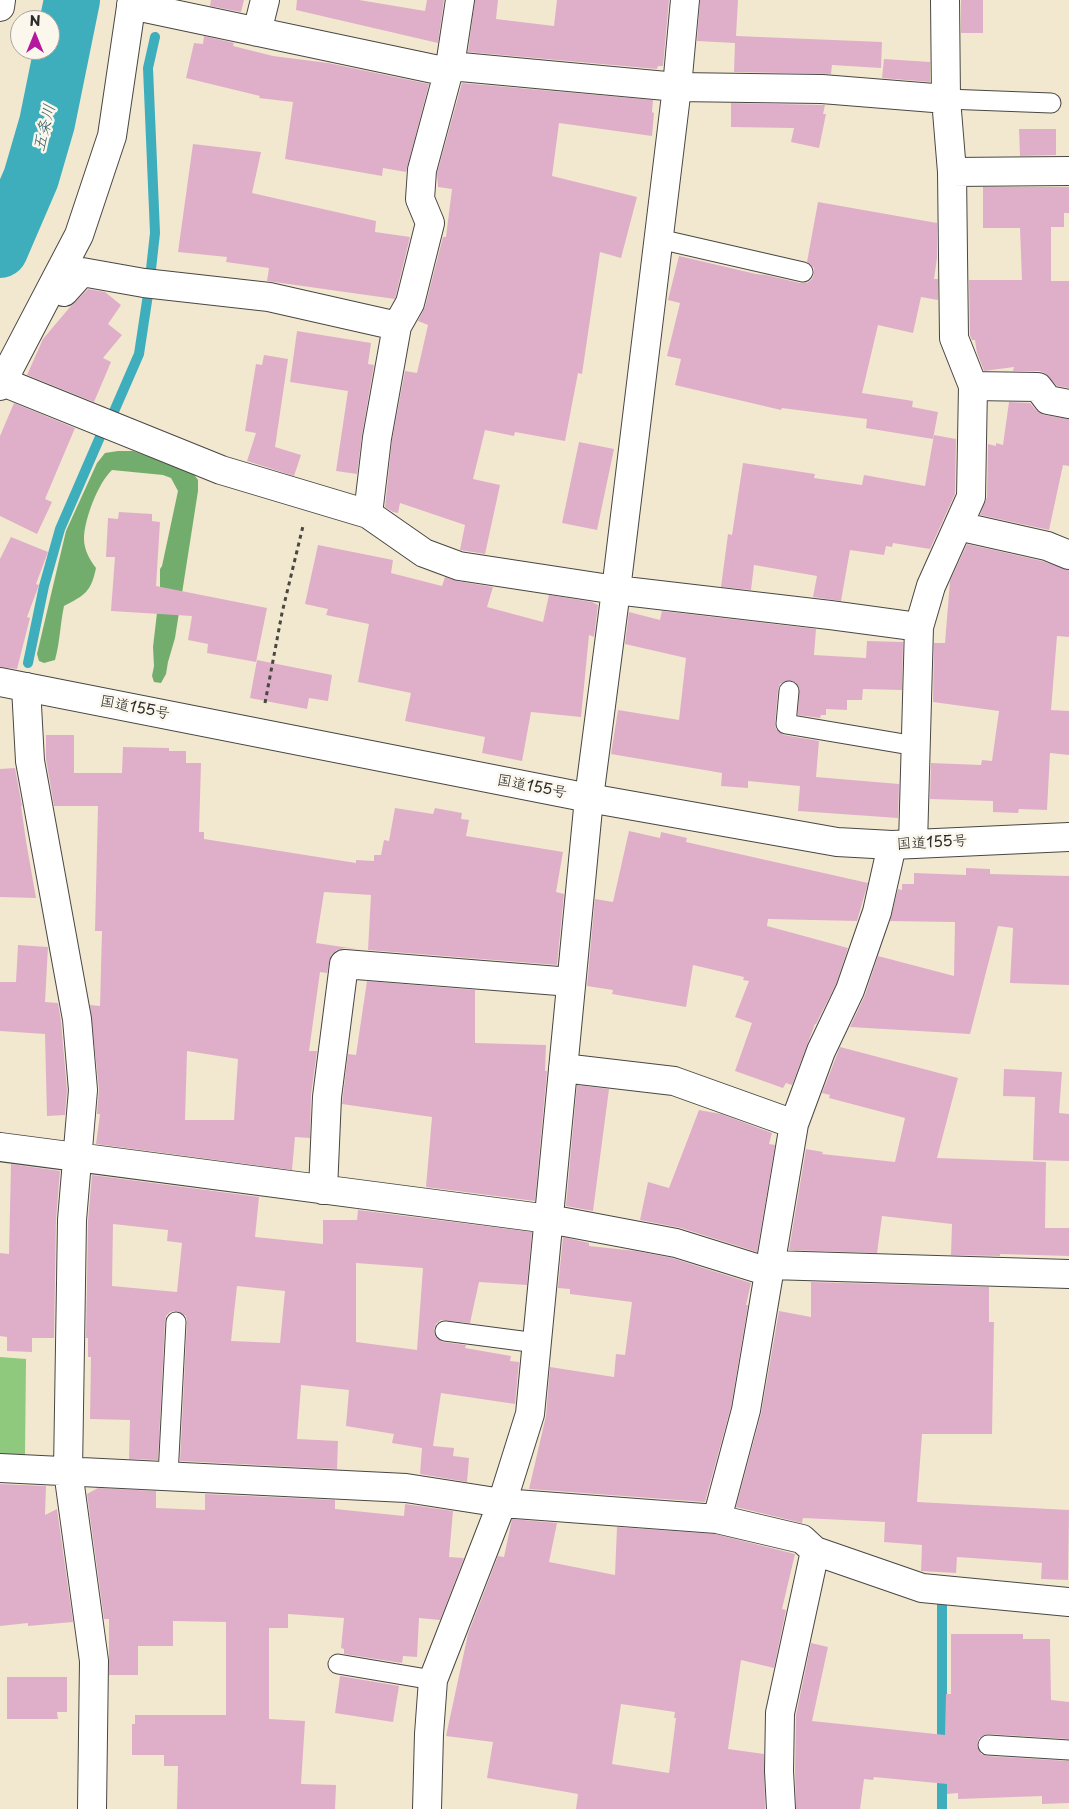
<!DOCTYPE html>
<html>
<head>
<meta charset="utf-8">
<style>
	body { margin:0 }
	#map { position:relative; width:1069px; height:1809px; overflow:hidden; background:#f2e8cf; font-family:"Playpen Sans",sans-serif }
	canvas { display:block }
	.north { position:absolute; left:10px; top:10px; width:50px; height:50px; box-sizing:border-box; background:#fbf7ec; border:1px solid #a8a59f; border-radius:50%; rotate:0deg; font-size:14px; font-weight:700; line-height:20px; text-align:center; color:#2b2b2b }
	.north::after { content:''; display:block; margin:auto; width:18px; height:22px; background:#b5179e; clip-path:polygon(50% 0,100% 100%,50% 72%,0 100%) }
</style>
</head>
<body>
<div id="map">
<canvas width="1069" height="1809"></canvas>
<div class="north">N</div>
</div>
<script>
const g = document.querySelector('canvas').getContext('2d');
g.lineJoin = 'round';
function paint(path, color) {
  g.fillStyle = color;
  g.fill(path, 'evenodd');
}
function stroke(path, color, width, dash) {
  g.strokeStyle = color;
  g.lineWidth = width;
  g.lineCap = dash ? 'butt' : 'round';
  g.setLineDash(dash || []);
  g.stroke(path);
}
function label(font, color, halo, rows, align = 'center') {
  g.font = font + ' "Playpen Sans","Klee One",sans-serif';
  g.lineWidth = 5;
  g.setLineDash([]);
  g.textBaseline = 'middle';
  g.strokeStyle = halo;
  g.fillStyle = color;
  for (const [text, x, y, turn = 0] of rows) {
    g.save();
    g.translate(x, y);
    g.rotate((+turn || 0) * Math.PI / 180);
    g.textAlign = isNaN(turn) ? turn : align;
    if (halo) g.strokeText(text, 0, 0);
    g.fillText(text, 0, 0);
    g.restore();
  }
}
paint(new Path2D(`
	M0 1357 26 1359 25 1456 0 1455Z`), '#8fc97e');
paint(new Path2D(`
	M118 451H133L192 472 198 480V491L175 638 168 662 166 674 161 683 154 682 152 676 154 666 153 647 160 587V569L162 566 178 491 171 478 163 475 112 470C98 483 84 520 84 539 84 550 90 560 96 568 91 592 85 595 64 606 60 625 60 642 55 660L44 663 39 661 37 654 66 531 97 463 105 453Z`), '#73ad6d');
stroke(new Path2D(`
	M150 278 155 233 148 68 155 37
	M112 416 139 354 149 288
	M28 663 44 586 60 529 103 430
	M942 1602V1749
	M942 1771V1809`), '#3eadbc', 10);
stroke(new Path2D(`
	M0 250 31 178 47 123 72 0`), '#3eadbc', 56);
paint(new Path2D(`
	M211 0H244L241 12 210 6Z
	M297 0H359L425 11 427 0H444L438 43 296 10Z
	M475 0H498L496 19 554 26 557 0H669L663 66H658L657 69 468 52Z
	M700 0H738L736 36 882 42 881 68 832 65 831 74 734 72 735 43 697 41Z
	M961 0H983V33H961Z
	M204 36 234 43 233 46 273 56 328 63 429 84 406 172 383 168 382 176 285 159 293 102 259 98 260 96 186 78 194 43 203 44Z
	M884 59 930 62V82L882 78Z
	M462 83 653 100 652 112 654 113 652 136 559 123 552 176 637 197 621 258 600 252 582 374 578 373 565 441 515 432 514 436 485 430 473 479 500 485 485 554 460 550 465 525 400 503 398 513 393 512 385 507 392 440 405 371 417 373 428 325 418 321 425 307 443 237H446L452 189 438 187 437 173Z
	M731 103 825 105 823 114H826L819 148 791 142 794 128 731 127Z
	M1019 129H1056V155L1020 156Z
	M193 144 261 152 252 193 376 221 375 232 410 237 395 299 267 281 269 268 226 262 227 257 178 252Z
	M983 187H1069V213H1064V227H1051V281H1069V388L1057 386 1045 373 1039 371H1013L1014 367 984 371 977 353 975 340H972L970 335 969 280H1022L1020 228H983Z
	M818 202 937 223V258L934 279H938V300L921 297 913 333 878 325 862 393 913 401 912 407 938 412 933 439 866 428 867 419 782 408 781 410 675 385 681 359 667 356 680 303 668 300 679 256 756 274 766 275 800 283H807L812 279 814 274V268L807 262Z
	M88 289 105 292 121 305 108 324 122 335 103 358 111 362 94 402 27 375 43 339 70 307Z
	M297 331 371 343 368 364 374 365 362 435 357 474 336 471 348 391 290 382Z
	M264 355 288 359 275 447 301 455 294 476 247 461 256 433 245 431 256 364 262 365Z
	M1009 402 1030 403 1036 410 1044 415 1069 419V466L1063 465 1049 530 980 515 987 497 988 444 996 446V443L1003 445Z
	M14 403 75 428 45 499 52 502 37 534 0 516V436Z
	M934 435 956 439 955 494 930 549 893 543 892 547 886 546 884 555 850 550 841 601 813 597 817 576 754 565 751 590 721 587 728 534 732 535 743 463 815 474 814 478 862 485 864 475 925 486Z
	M579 442 614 449 597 530 562 523Z
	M119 512 152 514V521L160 522 156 586 267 608 256 662 207 653 208 644 188 640 192 616 111 611 115 557H106L108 518 118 519Z
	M11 537 48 552 36 584 39 585 27 617 30 618 17 669 0 667V559Z
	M967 544 1042 561 1069 570V637L1057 636 1051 710 1069 711V755L1050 753 1047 810 1019 809 1018 813 993 812V801L930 799 931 763 981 765 982 760 992 761 999 711 933 702 934 643H945L950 581Z
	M318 545 393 560 391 573 442 586 445 577 457 581 493 587 487 607 543 622 549 595 592 602 598 605 594 637 589 635 581 717 531 712 522 761 482 753 485 737 405 721 411 693 358 682 369 624 326 615 328 609 305 604Z
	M662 611 816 629 814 655 866 658 867 641 903 642 902 690 863 689 862 700H847V710L826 709V715H821L820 718 798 715 799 687 795 682 785 681 780 684 778 690 775 723 776 729 784 735 819 741 816 777 899 784 898 818 798 811 800 786 748 781V788L721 786 722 773 611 754 618 710 679 720 686 658 625 644 629 612 660 620Z
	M257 660 332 675 328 701 309 698 307 709 250 698Z
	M46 735H74V773H122L123 747 169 748V751H186V763H201L199 832H204V839L356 863V860L374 861V855H381L384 840 389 841 395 808 433 814 435 808 462 813 461 819 469 820 466 836 563 852 556 892 564 894 557 965 368 950 371 895 324 892 316 943 363 950 345 948 337 950 331 955 327 973 320 972 309 1051H317L311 1095 310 1138 295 1137 292 1170 96 1144 100 1114H97L99 1089 90 1005 100 1006 102 931H95L98 806H54L46 759ZM187 1051 238 1059 234 1120H185Z
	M15 768 22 806H21L26 841 36 898 0 897V769Z
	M629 831 660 838 661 832 687 838 686 842 868 883 857 921 768 919 767 926 848 948 836 984 816 1024H815L792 1085 786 1083 783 1088 735 1071 752 1023 735 1017 749 981 743 980 744 977 693 965 686 1007 612 994 613 990 587 986 595 899 613 902Z
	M966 868 990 869V874L1069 876V985L1010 983 1013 928 998 926 970 1034 850 1027 865 995 878 956 954 976 955 922 890 921 898 889 902 890V884H914V873L966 875Z
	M18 945 48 947 45 1002 58 1003 61 1021 67 1090 65 1115 47 1116 45 1034 0 1031V982H16Z
	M367 981 475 990V1043L546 1045 545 1071H547L535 1201 426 1187 432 1117 342 1104 348 1054 356 1055Z
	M840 1047 958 1078 937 1158 1046 1162 1045 1228H1069V1256L1000 1254V1256L951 1255 952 1224 882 1216 877 1253 789 1250 806 1149 823 1152 822 1154 895 1162 905 1118 829 1098 830 1095 822 1093Z
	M1004 1069 1062 1072 1059 1113 1069 1114V1161L1033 1160 1035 1097 1003 1096Z
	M577 1085 609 1089 593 1211 566 1206Z
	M699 1110 721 1114 772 1133 769 1144 775 1145 757 1252 681 1228 640 1220 648 1182 669 1188Z
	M11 1164 60 1171 56 1220 54 1338H32V1352L7 1351V1337L0 1336V1253L9 1254Z
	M92 1175 259 1197 255 1237 323 1244V1220H357L358 1210 532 1232 527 1285 479 1282 470 1323 441 1320 436 1324 434 1329 435 1336 443 1342 466 1345 465 1348 511 1356 510 1361 519 1362 515 1404 441 1393 433 1446 454 1448 453 1456 469 1458 467 1482 420 1474 422 1448 392 1443 394 1434 346 1426 349 1390 301 1385 297 1439 338 1441 337 1469 180 1461 187 1323 186 1316 177 1311 170 1312 166 1316 165 1321 158 1460 129 1459 130 1420 90 1419 91 1357H88V1338H86L88 1221ZM113 1224 168 1230 167 1241 182 1243 177 1292 112 1286ZM356 1263 423 1268 417 1350 356 1342ZM237 1286 285 1291 280 1343 231 1341Z
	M563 1237 589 1243V1246L636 1251 672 1258 751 1283 746 1305H748L731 1407 705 1502 529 1489 546 1416 550 1367 614 1377 616 1354 625 1355 632 1302 570 1294V1289L558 1288Z
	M811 1282 989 1287V1322H994L992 1434H922L917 1502 1069 1510 1068 1580 1041 1579 1042 1563 957 1557 956 1573 921 1571 922 1545 884 1542 885 1522 803 1518 802 1523 736 1507 761 1414 779 1311 811 1317Z
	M0 1484 46 1486 45 1515 57 1509 73 1622 28 1626V1623L0 1626Z
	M98 1488 156 1491V1508L205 1510V1494L335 1500V1509L404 1516 405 1504 453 1511 449 1557 464 1558 440 1620 419 1618 417 1657 403 1656 402 1663 344 1654V1649L341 1648 344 1618 288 1614V1628H269V1719L305 1721 301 1784 336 1785 335 1809H177L178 1766H164V1755H132V1724H135V1715H226V1622L173 1621V1646H138V1675H109V1619H104L87 1494Z
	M512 1519 557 1523 549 1562 615 1575 617 1527 715 1534 795 1554 782 1609 786 1610 774 1668 741 1660 728 1749 764 1754 765 1809H576L578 1794 487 1778 493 1742 446 1736 468 1634 498 1556 504 1557ZM621 1704 675 1712 674 1718H676L669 1773 612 1764Z
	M951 1634H1023V1639H1050L1051 1700 1069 1702V1739L988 1734 979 1738 977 1745 981 1754 987 1756 1069 1761V1803L1042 1804V1796L958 1799V1793L947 1794V1784L874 1777 873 1780 864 1779 860 1809H796L795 1771 796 1715 811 1643 828 1647 812 1721 945 1735 946 1694H951Z
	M340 1676 399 1686 393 1722 335 1713Z
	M7 1677H67V1712H57L58 1719H7Z`), '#dfafca');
const service = new Path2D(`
	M946 99 1051 103
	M659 239 803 272
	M789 691 786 724 916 746
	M445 1331 537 1343
	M168 1476 176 1322
	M338 1664 433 1680
	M988 1745 1069 1750`);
const minor = new Path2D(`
	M131 5 448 72
	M0 7 1 0
	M257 32 265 0
	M450 66 677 87 822 89 946 99
	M952 172 1069 171
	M53 286 64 292 82 272 144 283 269 297 397 326
	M3 382 221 470 368 514 424 553 459 566 616 590 830 615 919 627
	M0 386 79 235 112 136 132 0
	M973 386 1038 387 1048 400 1069 404
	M368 514 377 438 397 326 410 303 430 223 420 199 422 170 450 66 460 0
	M958 526 1047 546 1069 555
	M26 687 30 761 77 1019 83 1090 72 1220 68 1471 94 1661 92 1809
	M913 844 919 627 931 586 971 497 973 386 954 338 952 172 946 99 945 0
	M563 1068 674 1081 794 1124
	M0 1147 549 1219 676 1243 769 1272
	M323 1190 327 1097 344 964 571 982
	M771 1265 1069 1274
	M0 1468 406 1488 502 1503 717 1519 802 1539 815 1551 922 1588 1069 1602
	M717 1519 746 1410 794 1124 821 1051 850 990 877 912 892 845
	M427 1809 429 1734 433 1680 502 1503 530 1414 589 798 616 590 677 87 685 0
	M781 1809 779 1771 780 1713 815 1551`);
const trunk = new Path2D(`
	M0 682 589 798 837 842 892 845 1069 837`);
stroke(service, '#494744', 21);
stroke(minor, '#494744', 30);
stroke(trunk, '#494744', 30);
stroke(new Path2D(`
	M265 703 282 613 303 526`), '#494744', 3, [4, 4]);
stroke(service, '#fff', 19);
stroke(minor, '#fff', 28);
stroke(trunk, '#fff', 28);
label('15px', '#2b2b2b', '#fbf7ec', [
	["国道155号",135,708,11],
	["国道155号",532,787,11],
	["国道155号",932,843,-3]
]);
label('italic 16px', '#335f65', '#fbf7ec', [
	["五条川",45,128,-76]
]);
</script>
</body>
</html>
